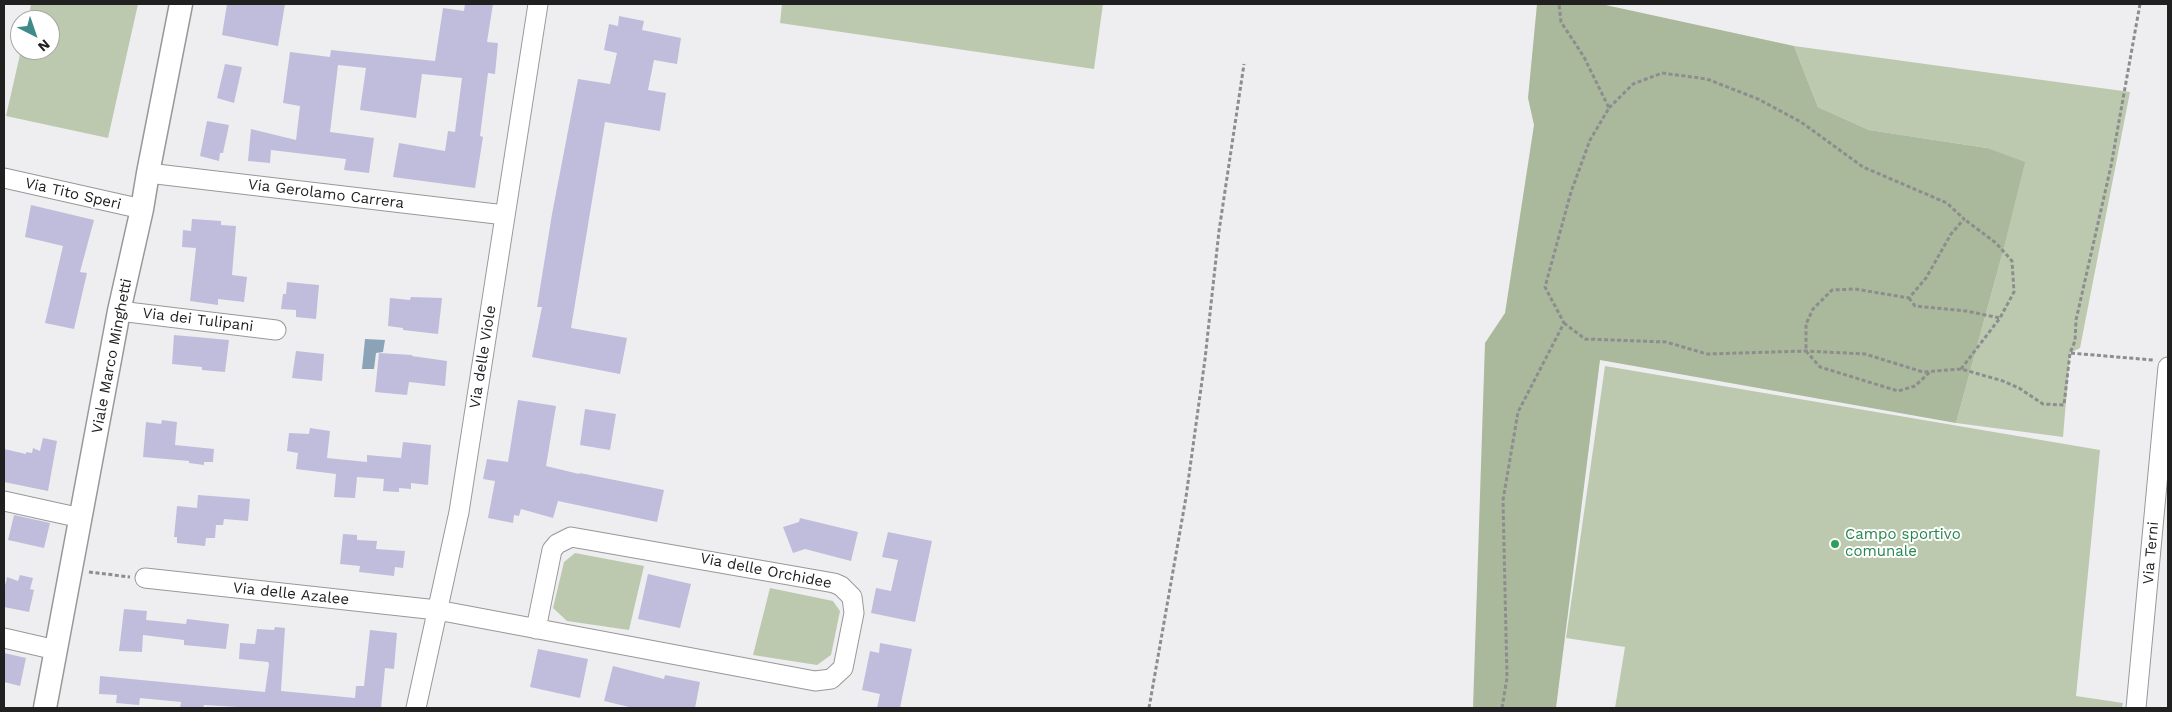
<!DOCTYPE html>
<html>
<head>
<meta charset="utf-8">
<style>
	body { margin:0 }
	#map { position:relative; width:2172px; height:712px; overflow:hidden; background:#eeeef1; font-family:"Work Sans",sans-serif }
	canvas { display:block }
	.frame { position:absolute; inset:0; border:5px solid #202021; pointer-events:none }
	.north { position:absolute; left:10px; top:10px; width:50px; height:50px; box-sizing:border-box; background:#fff; border:1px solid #a6a6a6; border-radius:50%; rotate:139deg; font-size:14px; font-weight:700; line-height:20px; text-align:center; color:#202021 }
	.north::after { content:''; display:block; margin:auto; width:18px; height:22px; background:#418a8c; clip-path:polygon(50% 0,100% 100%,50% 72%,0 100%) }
</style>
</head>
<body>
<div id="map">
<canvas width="2172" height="712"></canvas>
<div class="frame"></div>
<div class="north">N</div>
</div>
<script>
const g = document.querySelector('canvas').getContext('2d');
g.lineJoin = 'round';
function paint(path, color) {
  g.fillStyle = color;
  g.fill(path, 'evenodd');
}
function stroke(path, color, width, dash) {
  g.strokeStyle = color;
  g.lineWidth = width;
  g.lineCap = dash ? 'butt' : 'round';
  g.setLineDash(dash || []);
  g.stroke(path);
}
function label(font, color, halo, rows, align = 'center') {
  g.font = font + ' "Work Sans",sans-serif';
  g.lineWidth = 4;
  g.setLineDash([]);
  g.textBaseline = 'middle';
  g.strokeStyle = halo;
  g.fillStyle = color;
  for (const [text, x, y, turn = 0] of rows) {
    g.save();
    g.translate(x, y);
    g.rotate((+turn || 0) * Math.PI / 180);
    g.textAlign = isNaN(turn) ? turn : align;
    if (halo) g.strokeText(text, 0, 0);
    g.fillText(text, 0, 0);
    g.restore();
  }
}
paint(new Path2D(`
	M31 4H138L108 138 6 116 21 50H50V20H28Z
	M782 4H1103L1094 69 780 23Z
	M1794 46 2130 92 2080 348 2070 353 2063 437 1956 423 2002 255 1987 148 1869 130 1818 107Z
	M1605 366 2100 450 2076 696 2123 703 2122 708H1615L1625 647 1566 638Z
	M575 553 644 566 629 630 567 621 553 608 564 562Z
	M770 588 833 601 840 611 831 655 817 665 753 655Z`), '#bcc9ae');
paint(new Path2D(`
	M1537 4H1601L1794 46 1818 107 1869 130 1987 148 2025 162 2002 255 1956 423 1600 360 1556 708H1473L1485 343 1505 313 1534 125 1528 98Z`), '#aab89c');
paint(new Path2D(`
	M365 339 385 340 383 352 376 353 374 369H362Z`), '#8aa3b7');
paint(new Path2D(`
	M227 4H285L278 46 222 35Z
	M465 4H493L487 42 498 43 495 74 488 73 480 136 483 137 475 188 393 177 399 143 445 151 448 131 455 132 462 78 422 74 416 118 360 110 366 68 338 65 330 132 374 138 369 173 344 170 346 159 271 150 270 163 248 161 251 129 296 140 300 106 283 103 290 52 330 57 331 50 435 61 443 8 464 11Z
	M619 16 644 21 642 30 681 38 677 64 654 60 648 90 666 93 660 131 605 122 571 328 627 338 620 374 532 357 542 307H537L552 214 578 79 610 84 617 53 604 50 609 24 618 26Z
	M225 64 242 67 234 103 217 98Z
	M207 121 229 125 223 153H220L219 161 200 156Z
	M31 205 94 220 80 272 87 273 74 329 45 323 63 246 25 237Z
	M192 219 221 221V225L236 226 232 275 247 277 244 302 218 299V305L190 301 196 248 182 247 183 230 191 231Z
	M287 282 319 285 316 319 296 317V310L281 309 283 294H286Z
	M411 297 442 298 438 334 403 330V328L388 326 390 298 410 300Z
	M174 335 229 340 225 372 202 370V367L172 364Z
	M296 351 324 354 322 381 292 378Z
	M379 353 412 355V356L447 361 445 386 409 382 407 395 375 392Z
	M518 400 556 406 546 466 579 474 580 473 664 490 657 522 558 501 553 518 521 509 519 516 514 515 513 523 488 518 495 481 483 479 487 459 508 462Z
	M585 409 616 414 610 450 580 445Z
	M162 420 177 422 175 445 214 449 213 462H204V465L189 463V461L143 457 146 422 161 424Z
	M310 428 330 431 327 458 367 462V455L401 458 403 442 431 445 428 485 411 483V489L399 488V492L383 491 384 479 357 477 355 498 334 497 336 474 296 469 298 453 287 451 289 433 309 434Z
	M43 438 57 441 48 491 4 482V449L26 454V452L32 453 33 448 40 451Z
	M198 495 250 499 248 521 224 519 223 525H216L215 538H206L205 546 177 543V537H174L177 506 197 508Z
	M14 515 50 523 44 548 8 540Z
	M800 518 858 532 851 561 805 549 793 553 783 527 799 522Z
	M888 532 932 541 915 622 871 613 876 588 891 591 898 560 882 557Z
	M343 534 357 535V540L377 541 376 549 405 551 403 568 395 567 394 576 359 572 360 566 340 564Z
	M648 574 691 584 680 628 638 619Z
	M20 575 33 578 30 589 34 590 29 612 4 607V590L7 577 18 581Z
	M124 609 147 611 146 620 186 624 187 619 229 624 226 649 184 645V640L143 635 142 652 119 651Z
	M275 627 285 628 281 691 355 698 356 686H364L370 630 397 633 394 669 385 668 381 708H256L204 705 203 708H180L181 702 140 698 139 705 116 703 117 695 99 694 100 676 265 692 269 664 268 662 239 659 240 643 255 644 257 629 274 630Z
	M880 643 912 649 900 708H877L880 694 862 690 870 651 879 653Z
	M538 649 588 659 580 698 530 687Z
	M4 653 26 658 20 686 4 682Z
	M613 666 664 679 665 675 700 682 695 708H633L604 701Z`), '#bfbddb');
const minor = new Path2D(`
	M148 173 505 215
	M4 178 142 209
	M119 311 276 330
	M4 501 81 518
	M145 578 437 610 815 681 831 679 843 668 854 613 852 597 841 586 834 583 571 537 557 544 552 550 536 629
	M4 638 56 650
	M416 708 459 512 538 4
	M2136 708 2168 367`);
const tertiary = new Path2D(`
	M45 708 119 311 142 209 148 173 181 4`);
stroke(minor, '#98989b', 21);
stroke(tertiary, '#98989b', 25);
stroke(new Path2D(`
	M2140 4 2111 166 2076 320 2075 341 2070 353 2153 360
	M1609 108 1633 84 1662 73 1707 79 1758 99 1801 122 1863 167 1947 203 1964 219 1951 234 1926 278 1909 298 1855 289 1832 290 1813 309 1806 324V351L1820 367 1898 391 1915 386 1930 372
	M1909 298 1915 306 1966 311 2000 318
	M1564 323 1585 339 1666 342 1707 354 1806 351 1865 354 1923 372 1961 369 2003 381 2019 388 2043 404 2064 405 2070 353
	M1961 369 2000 318 2014 292 2012 261 1996 243 1964 219
	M89 572 130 577
	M1149 708 1186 497 1205 359 1219 231 1244 64
	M1502 708 1507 678 1503 500 1518 412 1564 323 1545 287 1571 192 1590 140 1609 108 1584 57 1561 22 1559 4`), '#8d8d8f', 3, [4, 2.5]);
stroke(minor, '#fff', 19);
stroke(tertiary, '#fff', 22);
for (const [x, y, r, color] of [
	[1835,544,5,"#2e9e5b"]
]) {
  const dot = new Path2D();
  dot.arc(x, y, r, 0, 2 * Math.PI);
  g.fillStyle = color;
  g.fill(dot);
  stroke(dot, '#fff', 2);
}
label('15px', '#202021', '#fff', [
	["Via Tito Speri",73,194,13],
	["Via Gerolamo Carrera",326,194,7],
	["Via dei Tulipani",198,320,7],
	["Viale Marco Minghetti",112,356,-79],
	["Via delle Viole",483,357,-81],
	["Via Terni",2151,553,-85],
	["Via delle Orchidee",766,571,11],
	["Via delle Azalee",291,594,6]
]);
label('15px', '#27864d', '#fff', [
	["Campo sportivo",1845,535],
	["comunale",1845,552]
], 'left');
</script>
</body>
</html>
